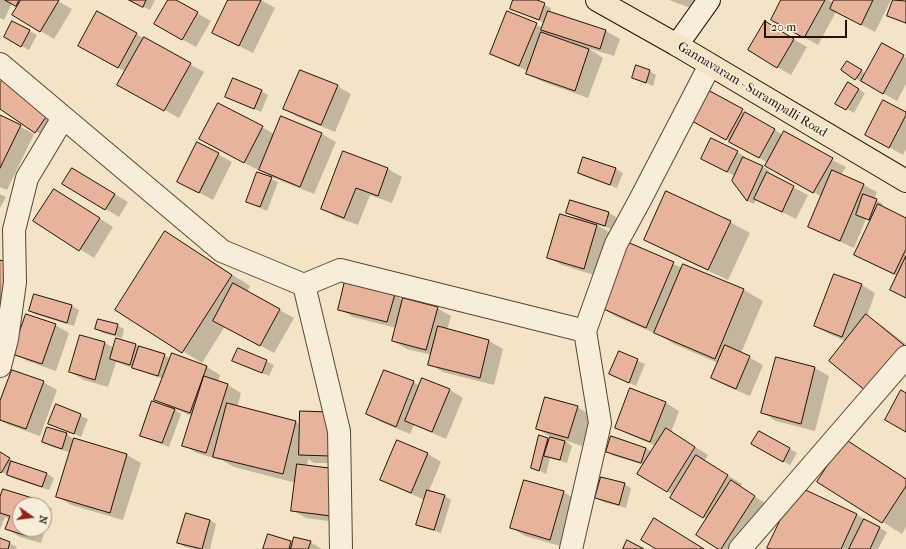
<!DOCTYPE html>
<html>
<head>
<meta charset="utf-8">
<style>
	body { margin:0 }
	#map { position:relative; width:906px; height:549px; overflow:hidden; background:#f3e4c6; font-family:"IM FELL French Canon",serif }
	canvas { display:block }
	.north { position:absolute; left:12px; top:497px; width:40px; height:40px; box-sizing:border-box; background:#f7edda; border:1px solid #a29684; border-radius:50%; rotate:104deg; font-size:11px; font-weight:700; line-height:16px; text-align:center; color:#231304 }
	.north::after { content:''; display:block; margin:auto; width:14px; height:18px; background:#8f2418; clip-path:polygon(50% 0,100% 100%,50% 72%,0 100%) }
	.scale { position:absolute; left:764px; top:20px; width:83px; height:18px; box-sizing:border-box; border:2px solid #231304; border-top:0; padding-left:5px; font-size:12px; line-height:14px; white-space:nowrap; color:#231304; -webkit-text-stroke:3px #f7edda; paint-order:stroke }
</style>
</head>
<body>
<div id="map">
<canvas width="906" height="549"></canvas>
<div class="north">N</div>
<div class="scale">20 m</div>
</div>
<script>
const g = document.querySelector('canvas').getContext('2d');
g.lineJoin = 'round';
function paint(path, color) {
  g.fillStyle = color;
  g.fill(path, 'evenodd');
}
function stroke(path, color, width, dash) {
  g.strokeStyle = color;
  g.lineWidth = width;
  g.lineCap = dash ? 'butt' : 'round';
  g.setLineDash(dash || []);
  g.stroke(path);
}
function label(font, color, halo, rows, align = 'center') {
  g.font = font + ' "IM FELL French Canon",serif';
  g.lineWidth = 3;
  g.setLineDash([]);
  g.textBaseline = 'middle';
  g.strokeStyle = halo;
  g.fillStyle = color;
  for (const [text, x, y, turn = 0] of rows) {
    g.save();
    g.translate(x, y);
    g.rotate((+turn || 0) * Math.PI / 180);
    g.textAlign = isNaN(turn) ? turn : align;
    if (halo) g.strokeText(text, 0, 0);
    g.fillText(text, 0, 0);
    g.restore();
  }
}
paint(new Path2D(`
	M0 0H56L72 9 54 39 14 15 19 6 12 3 4 20 0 18Z
	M129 0H155L150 10Z
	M169 0H174L211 21 196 47 155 24Z
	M229 0H261L275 8 253 53 214 33Z
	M514 0H534L551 8 550 13 606 31 620 39 614 56 588 48 603 58 588 98 541 81 528 74V71L505 61 491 53 508 12 543 28 545 23 518 12 511 8Z
	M669 0H709L704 13Z
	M783 0H828L834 3 835 0H891L875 32 836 12 818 45 786 27Z
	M894 0 906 2V24L888 16Z
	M97 12 204 72 179 118 119 84 126 72 93 54Z
	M13 22 37 35 29 50 5 37Z
	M765 23 807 47 791 75 749 50Z
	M882 44 906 58V84L897 101 863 82V83L842 70 854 66 866 74Z
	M649 71 656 75 653 86 633 77Z
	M848 83 865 93 854 113 837 103Z
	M0 85 63 119 49 140 0 107Z
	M337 86 351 94 335 132 298 117 285 109Z
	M261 91 268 95 261 112 233 100Z
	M709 92 783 135 846 167 841 175 864 185 877 192 874 199 883 204 882 207 906 219V298L891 290 897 276 855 255 871 221 866 219 854 248 823 234 809 227 822 197 780 174 768 163 693 120Z
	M906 113V149L903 155 880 142Z
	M0 116 34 134 7 190 0 187Z
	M281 117 322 134 336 142 314 194 274 178 260 170 262 165 261 164 258 170 214 147 262 127 274 134Z
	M198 143 232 162 213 200 179 182Z
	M344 152 388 169 402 177 392 203 370 195 358 225 336 217 323 209Z
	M737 152 744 156 743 158 769 170 768 174 808 195 796 219 756 199 754 204 747 201 733 181 735 176 709 163Z
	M584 158 616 169 623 173 617 188 586 177 579 173Z
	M72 169 128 202 119 217 64 184Z
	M258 173 278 182 267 211 247 202Z
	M0 194 6 197 0 208Z
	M68 198 113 227 94 258 34 221Z
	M571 201 609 213 616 217 612 229 595 224 611 233 597 276 562 265 548 257 578 219 567 213Z
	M730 222 750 233 728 280 664 250 645 239Z
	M626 242 682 268 683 265 744 290 763 301 741 353 763 365 750 396 726 386 712 378 718 363 674 344 659 335 617 317 598 306Z
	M184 244 250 286 247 292 294 318 274 353 225 326 202 363 116 310Z
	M835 275 862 285 875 293 867 316 880 324 906 344V367L829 334 815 326Z
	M35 295 72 306 79 310 74 326 37 315 30 311Z
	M394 295 403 300 437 308 451 316 447 330 489 341 503 349 494 385 443 372 429 364 432 355 407 349 393 341 396 328 353 317 339 309Z
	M55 325 69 333 56 371 27 361 14 353Z
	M117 325 124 329 122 338 103 333 96 329Z
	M81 336 105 343 114 348 136 345 164 355 171 359 173 354 207 367 220 375 218 382 228 385 241 393 237 407 296 422 301 425 343 463H314L308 459 307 466 344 523 306 518 292 510 296 483 234 467 220 459V460L197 453 183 445 192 416 175 409V410L181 414 169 447 148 439 141 435 170 408 156 399 163 379 116 362 108 387 84 380 70 372Z
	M239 349 274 365 269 376 241 364Z
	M619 352 645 364 636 386 610 374Z
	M777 358 815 368 829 376 815 431 776 421 763 413Z
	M422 379 450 390 463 398 446 439 414 425 410 434 381 422 367 414 413 382 420 386Z
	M43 382 57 390 40 436 9 425 0 420V403Z
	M666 403 679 411 671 432 708 455 704 461 742 484 740 487 768 505 740 549H720L707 519 671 497 673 495 639 474 644 465 614 456 607 452 646 448 652 452 656 446 630 435 616 427Z
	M56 405 88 419 81 437 50 423Z
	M577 407 591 415 582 446 564 440 572 446 567 463 550 458 546 474 532 467 548 439 550 440 551 437 537 429Z
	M48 428 67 434 73 439 127 455 141 463 123 520 71 505 58 497 71 453 50 446 43 442Z
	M759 432 797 453 790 465 753 444Z
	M398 441 428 454 441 462 429 491 445 496 451 500 441 533 424 528 418 524 425 500 395 487 381 480Z
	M864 452 906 479V527L902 534 819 482Z
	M0 453 16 463 15 464 47 474 54 478 49 490 15 479 0 471Z
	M624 484 631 488 626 508 603 502 596 498Z
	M797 487 857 515 887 532 878 549H771Z
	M563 492 577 500 564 547 525 536 512 528Z
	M0 500 38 501 52 509 41 543 20 537 7 529 10 519 5 517 0 529ZM20 505H44V529H20Z
	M210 520 216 524 210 549H194L185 547 178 543Z
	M268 535 294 543 310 542 322 549H264Z
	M0 539 17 547 16 549H0Z`), '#0003');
const building = new Path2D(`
	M5 0H19L16 6Z
	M21 0H59L40 32 12 15Z
	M129 0H146L143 7Z
	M168 0H176L198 12 182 40 154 24Z
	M228 0H261L239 46 212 33Z
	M513 0H537L545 3 539 20 510 9Z
	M781 0H825L804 38 771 20Z
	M834 0H873L861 25 830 9Z
	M893 0 906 1V23L887 16Z
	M97 11 137 33 118 68 78 46Z
	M507 11 537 23 519 66 490 54Z
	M548 11 606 30 600 49 541 30Z
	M12 21 30 30 21 47 4 37Z
	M765 21 794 39 777 68 748 50Z
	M541 32 589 49 575 91 526 74Z
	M144 37 191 63 164 111 117 85Z
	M882 43 904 55 883 94 861 81Z
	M847 61 862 70 855 80 841 70Z
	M636 65 650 70 646 83 632 78Z
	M300 70 338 85 321 125 283 109Z
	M233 78 262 90 254 109 225 97Z
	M3 79 50 111 35 133 0 109V83Z
	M848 82 859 89 846 110 835 104Z
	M708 90 743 109 726 140 692 121Z
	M883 100 906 112V115L889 148 865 135Z
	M218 103 263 126 244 163 199 139Z
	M745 112 775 129 759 158 729 142Z
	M0 115 21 125 0 168Z
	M281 116 322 133 300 187 259 170Z
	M784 131 833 158 813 193 765 166Z
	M711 138 738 151 727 172 701 159Z
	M197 142 219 153 199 193 177 182Z
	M343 151 388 168 378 196 356 188 344 218 321 209Z
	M583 157 616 168 610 185 578 173Z
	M743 157 763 166 747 201 732 181Z
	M72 168 115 194 105 210 62 184Z
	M832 170 864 184 840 241 808 227Z
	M257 172 272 177 260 207 246 202Z
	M767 172 794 186 782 212 754 199Z
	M54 189 100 218 79 251 33 221Z
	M666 191 731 221 708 270 644 240Z
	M863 194 877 199 869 220 856 215Z
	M570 200 609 212 605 226 566 213Z
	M878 204 906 218V249L894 274 854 255Z
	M560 214 597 225 584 269 547 258Z
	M165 231 232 275 182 353 115 310Z
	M625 241 674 262 646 328 597 306Z
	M906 256V298L890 290Z
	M0 260 12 264 0 305Z
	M683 264 744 289 715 359 654 333Z
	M834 274 862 284 842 337 814 326Z
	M345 281 395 294 387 322 338 310Z
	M233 283 280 309 260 346 213 321Z
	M34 294 72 305 67 323 29 311Z
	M403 298 438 307 426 350 392 341Z
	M26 314 56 324 42 364 12 354Z
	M866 314 904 345 866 391 829 361Z
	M98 319 118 324 115 335 95 329Z
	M438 326 489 340 480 378 428 365Z
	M80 335 105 342 95 380 69 372Z
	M116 338 136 344 130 365 110 359Z
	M725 345 750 356 736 389 711 378Z
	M139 346 165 354 158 376 132 368Z
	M238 348 267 360 262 373 232 361Z
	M619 351 638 359 629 383 609 374Z
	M172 353 207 366 190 413 154 400Z
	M776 357 815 367 801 424 761 413Z
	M12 370 44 381 26 429 0 420V401Z
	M384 370 414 381 396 427 366 414Z
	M204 376 228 384 206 453 182 446Z
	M422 378 450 389 432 432 405 421Z
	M630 388 666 402 650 442 615 428Z
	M901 390 906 393V432L885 420Z
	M545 397 578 406 568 438 536 429Z
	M152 401 175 409 162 443 140 436Z
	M227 403 296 421 283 474 213 457Z
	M56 404 81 414 74 434 48 424Z
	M300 411 330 412V456L299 455Z
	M47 427 67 433 62 449 42 442Z
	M666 428 695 447 667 492 637 474Z
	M759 431 790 448 783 462 751 444Z
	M539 435 548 438 539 471 531 468Z
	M611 436 646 448 641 463 606 452Z
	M550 437 565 441 560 460 544 456Z
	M74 438 127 454 110 513 56 497Z
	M845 439 906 479V486L882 523 817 482Z
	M397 440 428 453 411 493 380 480Z
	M0 452 10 458 1 473 0 472Z
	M696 455 728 475 703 518 670 498Z
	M11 461 47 473 42 487 7 475Z
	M297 464 337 469 331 516 291 511Z
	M601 477 625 483 619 505 595 498Z
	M524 480 564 491 550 540 510 528Z
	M731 480 755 496 721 549H718L696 535Z
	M797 486 857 514 841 549H770L767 548Z
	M3 489 39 500 37 505H20V529H29L27 536 5 529 10 516 0 513V497Z
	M427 490 445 495 434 530 416 525Z
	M186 513 210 520 202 549 177 543Z
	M654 518 704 549H656L641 540Z
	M864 519 880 527 870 549H849Z
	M268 534 291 541 289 549H263Z
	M294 537 311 541 308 549H291Z
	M0 538 10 542 8 549H0Z
	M627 540 644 549H623Z`);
paint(building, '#e7b39a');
stroke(building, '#231304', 1);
const street = new Path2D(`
	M0 64 222 251 304 285 339 431 341 549
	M304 285 340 270 585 331
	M0 366 7 339 15 282 14 230 27 178 63 118
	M571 549 600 423 585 331 616 244 640 200 710 65
	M740 549 906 357`);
const secondary = new Path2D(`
	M677 45 709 0`);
const primary = new Path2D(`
	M597 0 677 45 906 181`);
stroke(street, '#574734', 24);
stroke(secondary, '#231304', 24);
stroke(primary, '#231304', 24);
stroke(street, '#f7edda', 22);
stroke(secondary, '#f7edda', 22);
stroke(primary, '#f3e4c6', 22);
label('13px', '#231304', '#f7edda', [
	["Gannavaram - Surampalli Road",752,90,31]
]);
</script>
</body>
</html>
